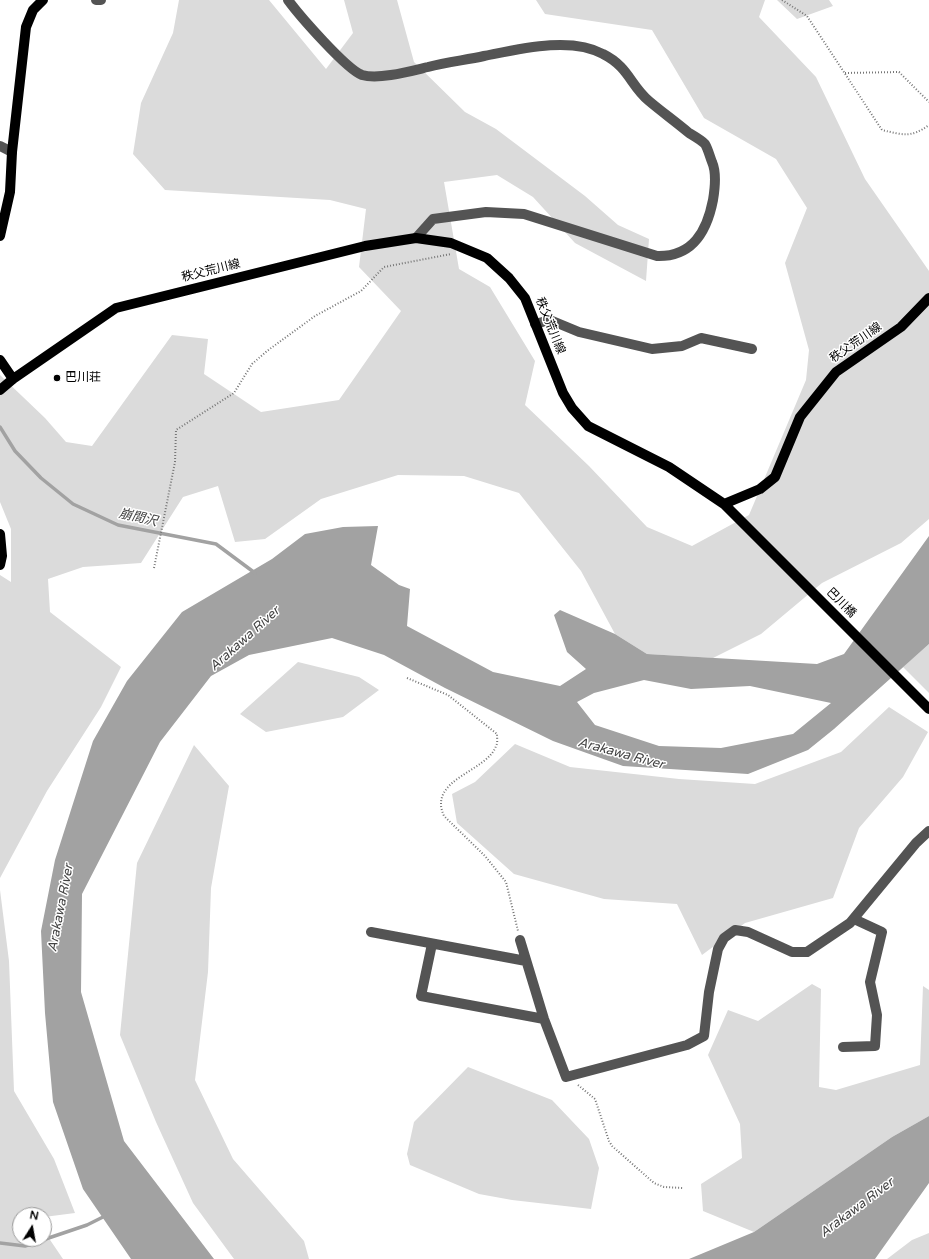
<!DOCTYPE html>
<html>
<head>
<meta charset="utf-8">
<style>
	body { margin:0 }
	#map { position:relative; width:929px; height:1259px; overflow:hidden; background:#fff; font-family:"Varela Round",sans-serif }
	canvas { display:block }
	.north { position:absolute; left:12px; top:1207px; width:40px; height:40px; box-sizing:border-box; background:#fff; border:1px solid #999; border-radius:50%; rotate:11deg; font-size:11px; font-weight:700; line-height:16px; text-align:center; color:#000 }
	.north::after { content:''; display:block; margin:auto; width:14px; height:18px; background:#000; clip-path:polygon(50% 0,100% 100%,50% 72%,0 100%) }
</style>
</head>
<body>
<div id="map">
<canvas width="929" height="1259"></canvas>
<div class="north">N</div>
</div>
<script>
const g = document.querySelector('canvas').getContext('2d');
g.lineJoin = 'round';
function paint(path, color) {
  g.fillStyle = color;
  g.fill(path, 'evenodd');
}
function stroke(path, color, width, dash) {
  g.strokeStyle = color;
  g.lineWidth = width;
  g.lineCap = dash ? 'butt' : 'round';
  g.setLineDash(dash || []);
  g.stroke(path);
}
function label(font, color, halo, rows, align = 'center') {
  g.font = font + ' "Varela Round","Noto Sans JP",sans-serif';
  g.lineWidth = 3;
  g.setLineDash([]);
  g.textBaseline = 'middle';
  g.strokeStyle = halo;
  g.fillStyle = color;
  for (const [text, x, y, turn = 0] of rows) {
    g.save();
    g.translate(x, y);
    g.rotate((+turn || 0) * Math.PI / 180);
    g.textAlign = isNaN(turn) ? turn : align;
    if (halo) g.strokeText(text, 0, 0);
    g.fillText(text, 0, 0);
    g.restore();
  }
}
paint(new Path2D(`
	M179 0H269L326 69 353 33 344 0H397L414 62 465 112 496 129 585 196 618 225 649 239 646 281 575 243 533 197 497 175 444 182 459 269 490 287 535 361 525 405 589 466 647 527 692 546 749 515 806 380 809 350 785 263 807 208 776 159 704 118 652 30 545 14 536 0H765L759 17 816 77 865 179 929 271V519L901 543 822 583 761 634 713 658 647 654 615 634 581 571 519 493 464 476 398 475 321 499 265 539 235 542 218 486 183 497 141 563 83 567 48 579 50 612 121 667 101 707 47 791 0 878V575L11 582V529L0 502V375L45 418 66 442 92 446 172 335 208 339 204 374 261 412 339 400 401 311 359 267 366 209 330 200 165 190 133 154 141 103 173 33Z
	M777 0H829L833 6 797 19Z
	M929 644V693L903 667Z
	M298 662 359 677 379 690 343 717 266 732 240 714Z
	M889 707 928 732 903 777 859 828 833 898 745 923 702 955 677 904 604 899 514 874 457 823 452 794 475 782 515 744 570 767 679 779 755 784 841 752Z
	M194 745 229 786 211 888 208 972 195 1080 233 1159 304 1241 309 1259H234L193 1203 156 1122 120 1035 137 863Z
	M0 890 9 961 14 1091 54 1159 75 1213 44 1217V1215H20V1239H44V1231L63 1259H0Z
	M812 984 821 989 819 1087 836 1090 920 1065 923 986 929 990V1116L892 1137 754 1232 703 1211 701 1184 742 1158 740 1124 708 1055 728 1010 758 1021Z
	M468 1067 552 1100 589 1139 599 1168 591 1209 512 1200 479 1194 410 1165 407 1154 414 1122Z
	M929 1233V1259H887L912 1240Z`), '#dbdbdb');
paint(new Path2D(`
	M378 526 371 565 399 585 410 589 407 626 493 672 560 686 586 669 567 652 554 615 560 610 615 634 647 654 817 664 844 654 929 536V644L834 729 808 750 748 774 623 766 553 741 445 688 384 655 332 638 249 655 211 676 160 742 82 894 81 992 124 1141 214 1259H131L83 1189 53 1102 45 1013 41 931 55 860 93 741 127 681 182 612 272 559 305 534 343 527ZM644 680 691 689 750 686 831 703 793 734 721 748 659 746 595 725 577 702 594 693Z
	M929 1116V1183L875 1259H689L754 1232 892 1137Z`), '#a2a2a2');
stroke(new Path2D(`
	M0 427 15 451 41 478 73 504 118 525 216 544 255 573
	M0 1243 25 1246 87 1225 105 1216`), '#a2a2a2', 3.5);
stroke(new Path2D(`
	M782 0 807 16 882 130C903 135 911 138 929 125
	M845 73 899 72 929 102
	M154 568 175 462 176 430 234 393 252 364 267 351 315 316 361 291 384 267 451 254
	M407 678 448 695 497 734C497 737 498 743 496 746 487 772 427 779 444 816L485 856 506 882 518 931
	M578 1085 595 1099 609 1141 612 1146 654 1183 664 1187 683 1188`), '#767676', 2, [1, 2]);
stroke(new Path2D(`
	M96 0H101
	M288 0C299 15 346 69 362 75 379 80 411 71 428 67 447 62 466 60 484 56 519 49 571 36 603 54 629 67 630 85 649 101 662 112 676 122 689 133 694 136 701 140 705 144 708 149 710 157 712 162 717 173 715 188 713 200 707 231 693 257 657 256L524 214 486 212 433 219 416 238
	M0 146 12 152
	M535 324 550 320 579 332 652 349 682 346 701 338 752 349
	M371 932 526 961
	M520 940 544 1019 566 1077 687 1045 704 1036 709 992 718 949 724 938 735 930 748 932 792 952H807L850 923 916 843 929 831
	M432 944 421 996 544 1019
	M843 1047 875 1046 877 1015 870 982 882 932 854 919`), '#545454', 10);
stroke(new Path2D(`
	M0 236 10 192 12 152 26 27 33 10 43 0
	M0 360 13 379
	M0 390 13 379 116 308 365 246 416 238 451 243 487 258 509 278 525 298 563 393 572 408 588 426 669 467 724 504 929 709
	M724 504 760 489 775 477 800 417 836 372 901 327 929 298
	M0 534 2 556 0 565`), '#000', 10);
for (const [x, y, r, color] of [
	[57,378,4,"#000"]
]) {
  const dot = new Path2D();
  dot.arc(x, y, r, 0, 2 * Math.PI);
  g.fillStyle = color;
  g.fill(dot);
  stroke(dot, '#fff', 1.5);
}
label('12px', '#000', '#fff', [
	["秩父荒川線",211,271,-14],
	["秩父荒川線",550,326,68],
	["秩父荒川線",856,343,-35],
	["巴川橋",841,603,45]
]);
label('12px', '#000', '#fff', [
	["巴川荘",65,378]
], 'left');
label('italic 13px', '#434343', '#fff', [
	["崩間沢",138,518,13],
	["Arakawa River",245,639,-42],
	["Arakawa River",621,754,15],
	["Arakawa River",61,908,-79],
	["Arakawa River",857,1208,-37]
]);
</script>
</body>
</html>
